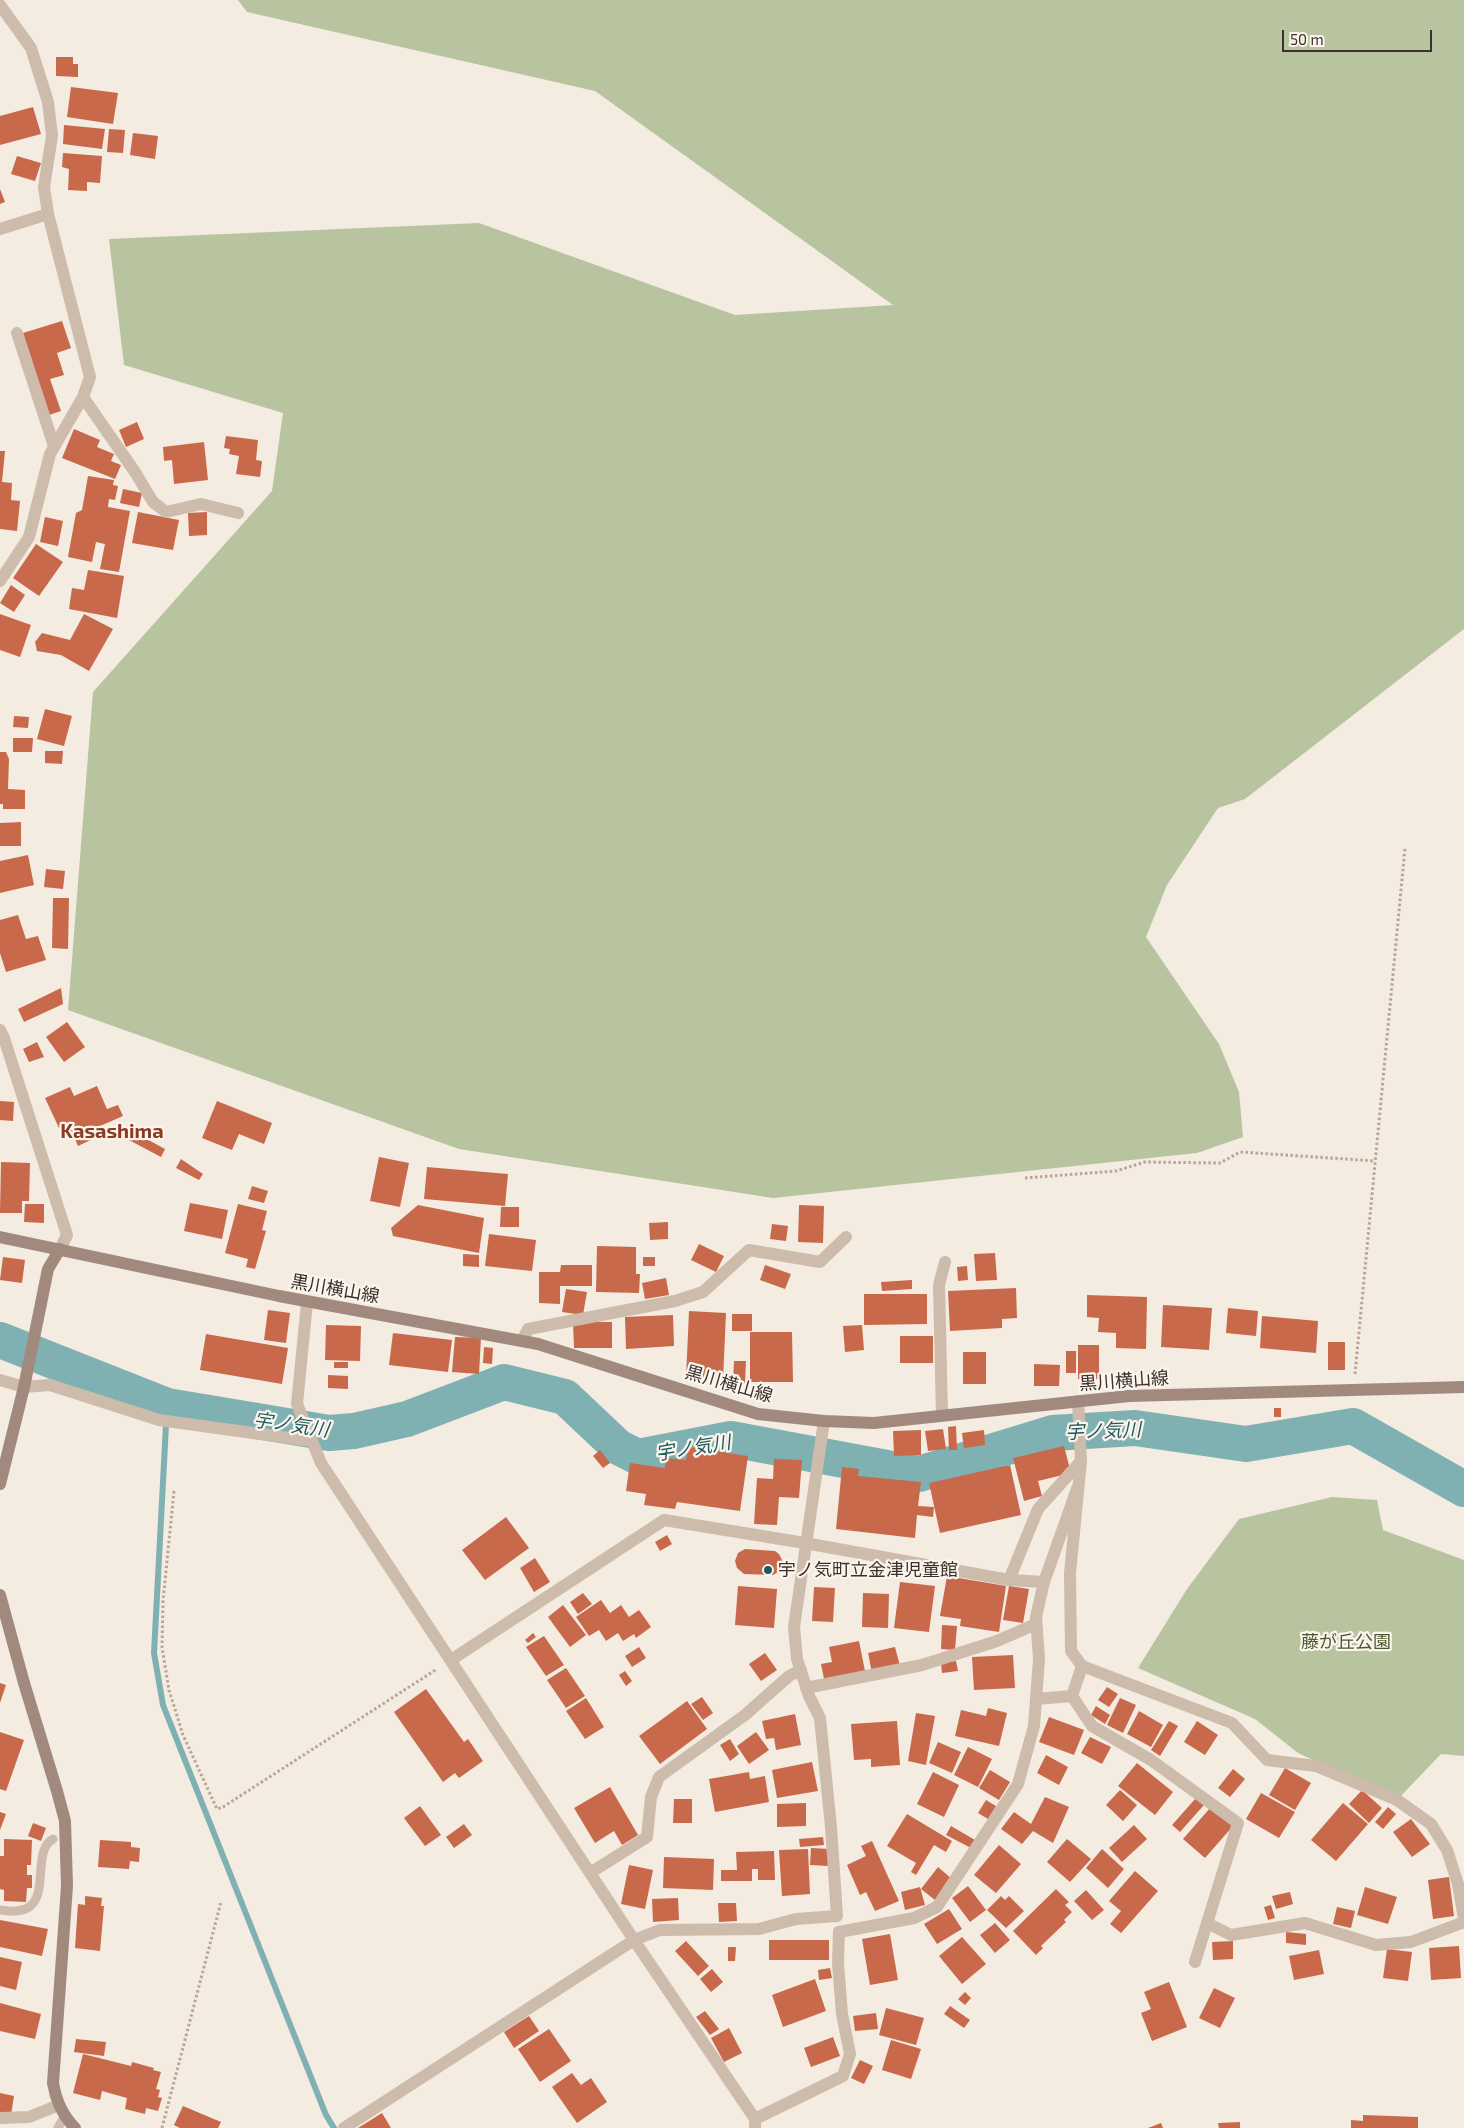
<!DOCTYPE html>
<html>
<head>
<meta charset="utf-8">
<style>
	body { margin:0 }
	#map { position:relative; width:1464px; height:2128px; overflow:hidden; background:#f4ebe1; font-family:"Exo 2",sans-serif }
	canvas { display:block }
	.scale { position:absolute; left:1282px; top:30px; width:150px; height:22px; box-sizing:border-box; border:2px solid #3b302b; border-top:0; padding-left:6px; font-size:15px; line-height:18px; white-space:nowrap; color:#3b302b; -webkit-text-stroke:4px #fbf5ee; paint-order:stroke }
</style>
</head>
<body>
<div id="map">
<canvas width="1464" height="2128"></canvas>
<div class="scale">50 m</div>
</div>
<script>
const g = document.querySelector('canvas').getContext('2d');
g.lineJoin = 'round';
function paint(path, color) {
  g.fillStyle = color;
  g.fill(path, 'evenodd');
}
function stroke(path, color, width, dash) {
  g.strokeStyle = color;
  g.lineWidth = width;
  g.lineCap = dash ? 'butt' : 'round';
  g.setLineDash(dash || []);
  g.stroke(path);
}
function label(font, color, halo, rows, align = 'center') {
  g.font = font + ' "Exo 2","Noto Sans JP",sans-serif';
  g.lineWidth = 4.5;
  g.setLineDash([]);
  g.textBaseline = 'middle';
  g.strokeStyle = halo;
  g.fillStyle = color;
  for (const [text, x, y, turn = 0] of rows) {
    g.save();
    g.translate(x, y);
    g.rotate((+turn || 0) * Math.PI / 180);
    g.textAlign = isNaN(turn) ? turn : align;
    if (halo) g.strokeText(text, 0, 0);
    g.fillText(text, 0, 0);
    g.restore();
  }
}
paint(new Path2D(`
	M238 0H1464V629L1245 799 1218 808 1167 885 1146 937 1219 1044 1239 1092 1243 1137 1197 1153 773 1198 459 1149 68 1010 93 692 272 491 283 413 124 365 109 239 479 223 735 315 893 305 595 91 247 12Z
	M1332 1497 1377 1500 1383 1530 1464 1560V1756L1441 1754 1397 1800 1298 1753 1255 1719 1138 1668 1187 1589 1239 1519Z`), '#b8c4a0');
stroke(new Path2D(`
	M167 1406 154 1653 163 1705 326 2115 334 2128`), '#7fb0b2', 6);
stroke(new Path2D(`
	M0 1340 167 1406 329 1433 354 1431 407 1419 504 1382 565 1397 618 1447 638 1457 731 1439 919 1474 1053 1433 1135 1428 1246 1444 1353 1426 1464 1489`), '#7fb0b2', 36);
paint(new Path2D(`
	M56 57H73V64H78V77L56 76Z
	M71 87 118 93 113 124 67 117Z
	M33 107 41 134 0 145V116Z
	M64 125 105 129 102 149 63 144Z
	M109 129 125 130 123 153 107 152Z
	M133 133 158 136 155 159 130 155Z
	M63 153 102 156 100 183 87 182V191L68 190 69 169 62 167Z
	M17 156 41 163 35 181 11 174Z
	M0 189 5 202 0 204Z
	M62 321 71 348 57 353 64 375 50 379 61 411 49 415 23 333Z
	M137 422 144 439 126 447 119 430Z
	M74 429 100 440 97 447 114 454 111 461 121 465 115 479 62 458Z
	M226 436 258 440 256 460 262 461 260 477 236 474 239 456 229 454 230 449 224 448Z
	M204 442 208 480 174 484 172 460 164 461 163 447Z
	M0 451H5L2 482 12 483 11 500 20 501 17 531 0 529Z
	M88 476 114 480 113 485 118 486 115 500 109 499 108 507 130 511 119 572 100 569 105 544 96 542 92 562 68 557 76 513 82 510Z
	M123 489 142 493 139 507 120 503Z
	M138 512 179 520 173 550 132 543Z
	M207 512V535L189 536 188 513Z
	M45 517 63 521 58 546 40 542Z
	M36 544 63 562 39 596 13 578Z
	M88 570 124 576 117 618 69 609 72 588 84 590Z
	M11 585 25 595 14 612 0 603Z
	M0 614 31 625 20 657 0 650Z
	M84 614 113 629 89 671 61 655 37 651 35 642 42 633 70 640Z
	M45 709 72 716 64 746 37 739Z
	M14 716 29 717 28 728 13 727Z
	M13 738H33L32 752H13Z
	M45 751H63L62 764 45 763Z
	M0 752H6L9 759 8 789 25 790V809H3V804H0Z
	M21 822V846H0V823Z
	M28 855 34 885 0 893V861Z
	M46 869 65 871 63 889 44 887Z
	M53 898H69L68 949 52 948Z
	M18 915 26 939 38 936 46 960 6 972 0 953V920Z
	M61 988 63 1004 24 1022 18 1009Z
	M67 1022 85 1047 64 1062 46 1037Z
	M37 1042 44 1057 29 1062 23 1049Z
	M97 1086 107 1109 118 1105 123 1116 91 1130 95 1138 78 1146 68 1124 59 1128 45 1098 70 1087 74 1096Z
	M0 1101 14 1102 13 1121 0 1120Z
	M217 1101 272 1123 264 1144 239 1134 232 1150 202 1138Z
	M132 1131 165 1149 161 1157 127 1139Z
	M379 1157 409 1163 400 1207 370 1201Z
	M181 1159 203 1174 199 1180 176 1168Z
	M1 1162 30 1163 29 1201H22V1213H0Z
	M427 1167 508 1174 505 1206 424 1199Z
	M252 1186 268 1191 264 1203 248 1199Z
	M190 1203 228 1210 222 1239 184 1231Z
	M25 1204H44V1223L24 1222Z
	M238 1204 267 1211 262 1230 266 1231 255 1269 246 1267 248 1259 225 1253Z
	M418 1205 484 1218 479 1253 393 1236 391 1228Z
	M799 1205 824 1206 823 1243 798 1242Z
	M501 1207H519V1227H500Z
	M668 1222V1239L650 1240 649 1223Z
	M772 1224 788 1226 786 1241 770 1239Z
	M489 1234 536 1240 532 1271 485 1266Z
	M699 1244 724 1256 716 1272 691 1260Z
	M597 1246 636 1247V1274H640L639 1293 596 1292Z
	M995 1253 997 1280 976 1281 974 1254Z
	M463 1254 479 1255V1267L463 1266Z
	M3 1257 25 1260 22 1283 0 1280Z
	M643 1257H655V1266H643Z
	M561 1265H592V1286H560V1304L539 1303V1272H560Z
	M765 1265 791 1274 785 1289 760 1280Z
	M967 1266 968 1280 958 1281 957 1267Z
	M666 1278 669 1295 645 1299 642 1283Z
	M912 1280V1289L882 1291 881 1282Z
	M1016 1288 1017 1318 1002 1319V1328L950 1331 948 1291Z
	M566 1289 587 1292 583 1315 562 1312Z
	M864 1294H927V1324L864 1325Z
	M1087 1295 1147 1297 1146 1349 1116 1348V1333L1098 1332 1099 1318 1087 1317Z
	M1163 1305 1212 1308 1209 1350 1161 1347Z
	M1228 1308 1258 1311 1256 1336 1226 1333Z
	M268 1310 290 1313 286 1343 264 1340Z
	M689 1311 726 1313 723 1380 686 1378Z
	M732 1314H752V1331H732Z
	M673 1315 674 1346 626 1349 625 1317Z
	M1262 1316 1318 1321 1316 1353 1260 1348Z
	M573 1322H612V1348H574Z
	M326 1325 361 1326 360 1361 325 1360Z
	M862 1325 864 1350 845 1352 843 1326Z
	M750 1332H792L793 1382H750Z
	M393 1333 452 1340 448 1372 389 1365Z
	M206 1334 288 1348 282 1384 200 1370Z
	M900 1336H933V1363H900Z
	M455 1337 481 1338 479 1374 452 1372Z
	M1328 1342H1345V1370H1328Z
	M1078 1345H1099V1379H1078Z
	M484 1347 493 1348 492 1364 483 1363Z
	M1066 1351H1076V1373H1066Z
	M963 1352H986V1384H963Z
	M734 1361H746L745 1383 733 1382Z
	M334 1362H348V1368H334Z
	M1034 1364 1060 1365 1059 1386H1034Z
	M328 1375 348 1376V1389L328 1388Z
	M1274 1408H1281V1417H1274Z
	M956 1426 957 1450H949L948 1427Z
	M943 1429 946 1449 928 1451 925 1431Z
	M921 1430V1455L894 1456 893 1431Z
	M984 1430 985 1445 964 1448 962 1433Z
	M1064 1446 1071 1473 1038 1481 1042 1496 1024 1501 1013 1458Z
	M688 1447 748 1456 740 1511 677 1502 675 1509 644 1505 646 1494 626 1491 630 1463 665 1468 666 1458 686 1460Z
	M600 1450 610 1463 603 1468 593 1456Z
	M774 1459 802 1460 799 1498 779 1497 777 1525 754 1524 757 1478 773 1479Z
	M1010 1465 1021 1515 940 1533 929 1483Z
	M842 1467 859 1469 858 1476 921 1482 918 1506 934 1507 933 1517 917 1515 915 1538 836 1529Z
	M506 1517 529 1548 485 1580 462 1550Z
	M667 1535 672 1544 660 1551 655 1542Z
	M745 1549 775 1551 779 1554 783 1562 781 1570 773 1575 744 1574 737 1568 735 1561 738 1553Z
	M535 1558 550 1582 534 1592 520 1568Z
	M947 1576 1006 1586 999 1632 960 1626 961 1619 940 1616Z
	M900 1582 935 1586 929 1632 894 1628Z
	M738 1586 777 1589 774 1628 735 1625Z
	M1009 1586 1029 1589 1023 1623 1003 1620Z
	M814 1587 835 1588 833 1622 812 1621Z
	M583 1593 592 1604 578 1614 570 1602Z
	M863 1593 889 1594 888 1628 862 1627Z
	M601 1600 610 1613 621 1605 629 1617 639 1610 651 1627 636 1638 634 1634 623 1641 618 1633 606 1641 599 1630 589 1636 576 1617Z
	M563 1605 586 1635 570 1647 548 1617Z
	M942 1625 957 1626 955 1650 941 1649Z
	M533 1633 536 1637 528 1643 525 1640Z
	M544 1636 564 1665 546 1676 526 1647Z
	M859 1641 865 1671 824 1679 821 1664 832 1662 829 1647Z
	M639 1647 646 1658 632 1667 625 1656Z
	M895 1647 900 1666 872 1673 868 1653Z
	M765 1653 777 1670 761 1681 749 1664Z
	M1013 1655 1015 1688 974 1690 972 1657Z
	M956 1661 958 1671 942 1673 941 1663Z
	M566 1668 585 1696 566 1708 547 1680Z
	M625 1671 632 1681 626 1686 619 1675Z
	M0 1683 6 1685 0 1703Z
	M1107 1687 1118 1694 1109 1707 1098 1700Z
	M426 1689 464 1742 468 1739 483 1761 459 1778 455 1773 443 1782 394 1712Z
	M702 1697 713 1713 703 1720 691 1704Z
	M586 1698 604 1727 585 1739 566 1711Z
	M1120 1698 1136 1705 1123 1733 1107 1725Z
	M687 1701 707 1729 660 1764 639 1736Z
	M1096 1706 1110 1715 1105 1724 1091 1715Z
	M988 1708 1007 1713 999 1746 955 1736 961 1710 986 1716Z
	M1139 1711 1163 1725 1151 1747 1127 1734Z
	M916 1713 935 1716 926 1765 908 1761Z
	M795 1714 801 1745 776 1750 774 1738 766 1739 762 1721Z
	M1049 1717 1084 1730 1074 1755 1039 1742Z
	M897 1721 900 1765 871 1767V1759L854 1760 851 1724Z
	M1169 1721 1178 1726 1160 1756 1151 1750Z
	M1197 1721 1218 1735 1205 1755 1184 1742Z
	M0 1732 24 1740 6 1791 0 1789Z
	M756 1732 769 1750 749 1764 737 1746Z
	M1090 1737 1111 1747 1102 1764 1081 1753Z
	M730 1739 739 1754 730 1761 720 1745Z
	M938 1742 961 1752 952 1773 929 1763Z
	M968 1747 992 1759 978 1787 954 1775Z
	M1046 1755 1068 1767 1059 1785 1037 1773Z
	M812 1762 818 1791 777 1798 772 1770Z
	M1137 1763 1173 1792 1155 1815 1118 1786Z
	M1285 1768 1311 1783 1295 1810 1269 1795Z
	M1233 1769 1245 1779 1230 1797 1218 1788Z
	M990 1770 1010 1782 999 1800 979 1788Z
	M749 1772 750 1779 765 1776 769 1802 715 1812 709 1779Z
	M933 1772 959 1785 944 1817 917 1804Z
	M610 1787 638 1835 622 1845 614 1831 595 1843 574 1808Z
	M1120 1790 1137 1805 1123 1821 1106 1805Z
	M1362 1790 1382 1808 1369 1823 1349 1804Z
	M1261 1793 1295 1812 1279 1838 1246 1819Z
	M1045 1797 1069 1807 1053 1843 1033 1831 1022 1844 1001 1829 1014 1812 1031 1824Z
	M1196 1798 1204 1805 1180 1832 1172 1825Z
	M674 1799H692V1823H673Z
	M986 1800 996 1806 988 1819 978 1813Z
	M806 1803V1826L777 1827V1804Z
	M1343 1803 1368 1824 1336 1861 1311 1840Z
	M420 1806 441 1835 425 1846 404 1818Z
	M1211 1807 1233 1826 1205 1858 1183 1839Z
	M1388 1807 1396 1814 1383 1829 1375 1822Z
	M0 1812 6 1814 0 1830Z
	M907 1814 952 1841 946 1852 934 1845 916 1875 911 1872 916 1863 887 1846Z
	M1411 1819 1430 1844 1412 1857 1393 1832Z
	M33 1823 46 1828 41 1841 28 1836Z
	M464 1824 472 1835 454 1848 446 1837Z
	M1134 1825 1147 1839 1122 1862 1109 1848Z
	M951 1826 975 1840 971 1848 946 1835Z
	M823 1837 824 1845 800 1847 799 1839Z
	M4 1839 32 1840 31 1865H27V1875H32V1888H27L26 1902 4 1901V1890L0 1889V1856H4Z
	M1067 1839 1091 1859 1070 1882 1047 1862Z
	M100 1840 131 1842V1847L140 1848 139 1862 130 1861 129 1869 98 1867Z
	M872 1841 899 1901 875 1911 866 1892 860 1895 847 1865 866 1856 861 1846Z
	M999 1845 1021 1864 996 1893 974 1875Z
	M811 1848 829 1849 828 1866 810 1865Z
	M808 1849 810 1894 782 1896 779 1850Z
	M1102 1849 1124 1869 1108 1888 1086 1868Z
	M774 1851 775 1880H758V1869H752V1881H721V1870H737L736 1852Z
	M664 1857 714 1859 713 1890 663 1888Z
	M629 1865 653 1870 645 1909 621 1904Z
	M938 1867 952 1879 935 1900 921 1889Z
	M1135 1871 1158 1891 1121 1933 1110 1924 1121 1911 1109 1901Z
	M1449 1877 1454 1916 1433 1919 1428 1880Z
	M968 1886 986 1910 970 1922 952 1898Z
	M920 1887 925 1905 905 1910 901 1892Z
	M1365 1887 1397 1897 1388 1924 1357 1915Z
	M1056 1889 1069 1902 1065 1905 1072 1912 1064 1920 1066 1922 1041 1946 1043 1948 1036 1955 1013 1931Z
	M1086 1890 1104 1910 1092 1920 1074 1901Z
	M1290 1892 1293 1904 1276 1909 1272 1896Z
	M85 1896 102 1898 101 1906H104L100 1951 75 1948 78 1904 85 1905Z
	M1001 1896 1005 1900 1009 1896 1024 1911 1006 1928 987 1910Z
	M678 1898 679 1920 653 1922 652 1899Z
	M718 1903H736L737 1921 719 1922Z
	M1271 1905 1275 1918 1268 1920 1264 1907Z
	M1337 1907 1355 1911 1351 1928 1333 1924Z
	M949 1909 962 1929 937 1944 924 1924Z
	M0 1920 48 1929 42 1956 0 1947Z
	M995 1923 1010 1940 995 1953 980 1935Z
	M1286 1932 1306 1934V1945L1286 1943Z
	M890 1934 898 1980 870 1985 862 1939Z
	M962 1937 986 1964 962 1984 939 1956Z
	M769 1940H829V1960H769Z
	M686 1941 709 1966 698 1976 675 1951Z
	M1233 1941V1959L1213 1960 1212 1942Z
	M1459 1946 1461 1978 1431 1980 1429 1948Z
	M728 1947H736L735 1961H728Z
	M1387 1949 1412 1952 1408 1981 1383 1978Z
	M1319 1950 1324 1974 1294 1980 1289 1956Z
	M0 1957 22 1962 16 1990 0 1986Z
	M830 1968 832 1978 819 1980 818 1970Z
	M712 1969 723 1982 711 1992 700 1979Z
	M815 1979 826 2011 783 2027 772 1995Z
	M1169 1982 1187 2027 1152 2041 1141 2013 1151 2009 1144 1992Z
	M1214 1988 1235 1998 1220 2028 1199 2018Z
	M965 1992 971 1998 965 2005 958 1999Z
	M0 2003 41 2014 35 2039 0 2031Z
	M950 2006 970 2020 964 2028 944 2014Z
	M886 2008 924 2018 916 2045 879 2035Z
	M705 2011 719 2029 710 2035 696 2017Z
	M876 2013 878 2029 855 2031 853 2016Z
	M529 2016 539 2031 514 2048 504 2032Z
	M729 2028 742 2053 724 2062 711 2038Z
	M549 2029 571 2061 540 2082 518 2049Z
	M833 2037 840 2056 811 2067 804 2048Z
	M76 2039 106 2042 104 2056 74 2052Z
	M891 2040 921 2049 911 2079 882 2070Z
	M83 2054 131 2066 132 2062 154 2068 153 2070 161 2072 156 2089 160 2090 158 2097 162 2098 158 2111 146 2108 145 2114 125 2109 127 2098 102 2091 100 2100 73 2093Z
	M860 2060 873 2066 864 2084 851 2078Z
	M572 2073 581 2085 591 2078 607 2102 577 2123 552 2087Z
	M0 2093 14 2096 11 2115 0 2112Z
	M183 2106 221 2122 218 2128H180L174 2125Z
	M382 2113 391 2128H358Z
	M1363 2115 1418 2117V2128H1351V2120L1363 2121Z
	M1240 2122V2128H1219L1218 2123Z
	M1161 2123 1163 2128H1148Z`), '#c8694b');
stroke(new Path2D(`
	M1025 1178 1116 1171 1145 1162 1220 1163 1240 1152 1375 1161
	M1355 1374 1405 848
	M174 1491 163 1601 162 1647 169 1690 183 1735 217 1809 223 1807 437 1669
	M162 2128 221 1902`), '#b9a596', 3, [2.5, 2.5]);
stroke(new Path2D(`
	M0 1910C62 1921 26 1854 53 1839
	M58 2128 64 2117`), '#cdbbac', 9);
stroke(new Path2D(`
	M0 5 31 48 48 102 52 136 44 187 48 214 90 377 83 397 50 454 29 537 0 581
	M0 229 48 214
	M17 333 54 446
	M83 397 135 472 153 502 166 512 201 504 238 513
	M0 1030 4 1038 67 1235 60 1249
	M307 1302 297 1404 321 1463 634 1940 755 2119V2128
	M522 1341 528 1329 675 1301 703 1292 749 1250 820 1262 846 1237
	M0 1380 24 1387 50 1385 159 1420 311 1441
	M942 1415 939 1285 945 1262
	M1081 1461 1070 1573 1071 1651 1082 1666 1232 1723 1267 1760 1316 1766 1397 1800 1431 1824 1447 1850 1458 1884 1464 1919
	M1009 1580 1038 1509 1081 1461 1078 1401
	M451 1660 664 1520 805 1543 1009 1580 1044 1582
	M806 1688 922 1665 997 1641 1036 1624
	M1072 1696 1092 1726 1151 1760 1238 1823 1195 1962
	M1036 1699 1072 1696 1082 1666
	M590 1873 647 1837 651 1797 659 1777 745 1715 789 1676 801 1670
	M1207 1923 1231 1935 1305 1923 1376 1945 1411 1942 1464 1922
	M0 2118 29 2117 59 2105
	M755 2119 843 2076 850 2054 842 2014 838 1963 839 1932 914 1918 937 1907 1018 1784 1034 1726 1039 1659 1036 1617 1044 1582 1078 1486
	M344 2128 634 1940 660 1930 759 1929 796 1919 837 1916 831 1827 820 1718 809 1696 797 1659 794 1627 824 1421`), '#cdbbac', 12);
stroke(new Path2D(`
	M0 1237 279 1296 538 1344 758 1414 824 1421 874 1423 1129 1396 1464 1387
	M0 1484 24 1387 48 1269 60 1249
	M0 1595 24 1683 57 1791 65 1821 67 1886 53 2083C56 2101 62 2115 75 2128`), '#a18a7d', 12);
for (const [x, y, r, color] of [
	[768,1570,5,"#1f5a5e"]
]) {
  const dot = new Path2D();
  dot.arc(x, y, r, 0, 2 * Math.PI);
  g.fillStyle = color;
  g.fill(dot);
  stroke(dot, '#fbf5ee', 2);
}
label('18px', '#3b302b', '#fbf5ee', [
	["黒川横山線",335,1289,10],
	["黒川横山線",1124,1381,-4],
	["黒川横山線",729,1384,16]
]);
label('18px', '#3b302b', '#fbf5ee', [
	["宇ノ気町立金津児童館",778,1570]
], 'left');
label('18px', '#4a5a2e', '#fbf5ee', [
	["藤が丘公園",1346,1642]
]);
label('italic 19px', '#1f5a5e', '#fbf5ee', [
	["宇ノ気川",291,1425,8],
	["宇ノ気川",1103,1431,-2],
	["宇ノ気川",693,1448,-9]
]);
label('bold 20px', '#8c3b22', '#fbf5ee', [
	["Kasashima",112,1131]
]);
</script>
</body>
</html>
